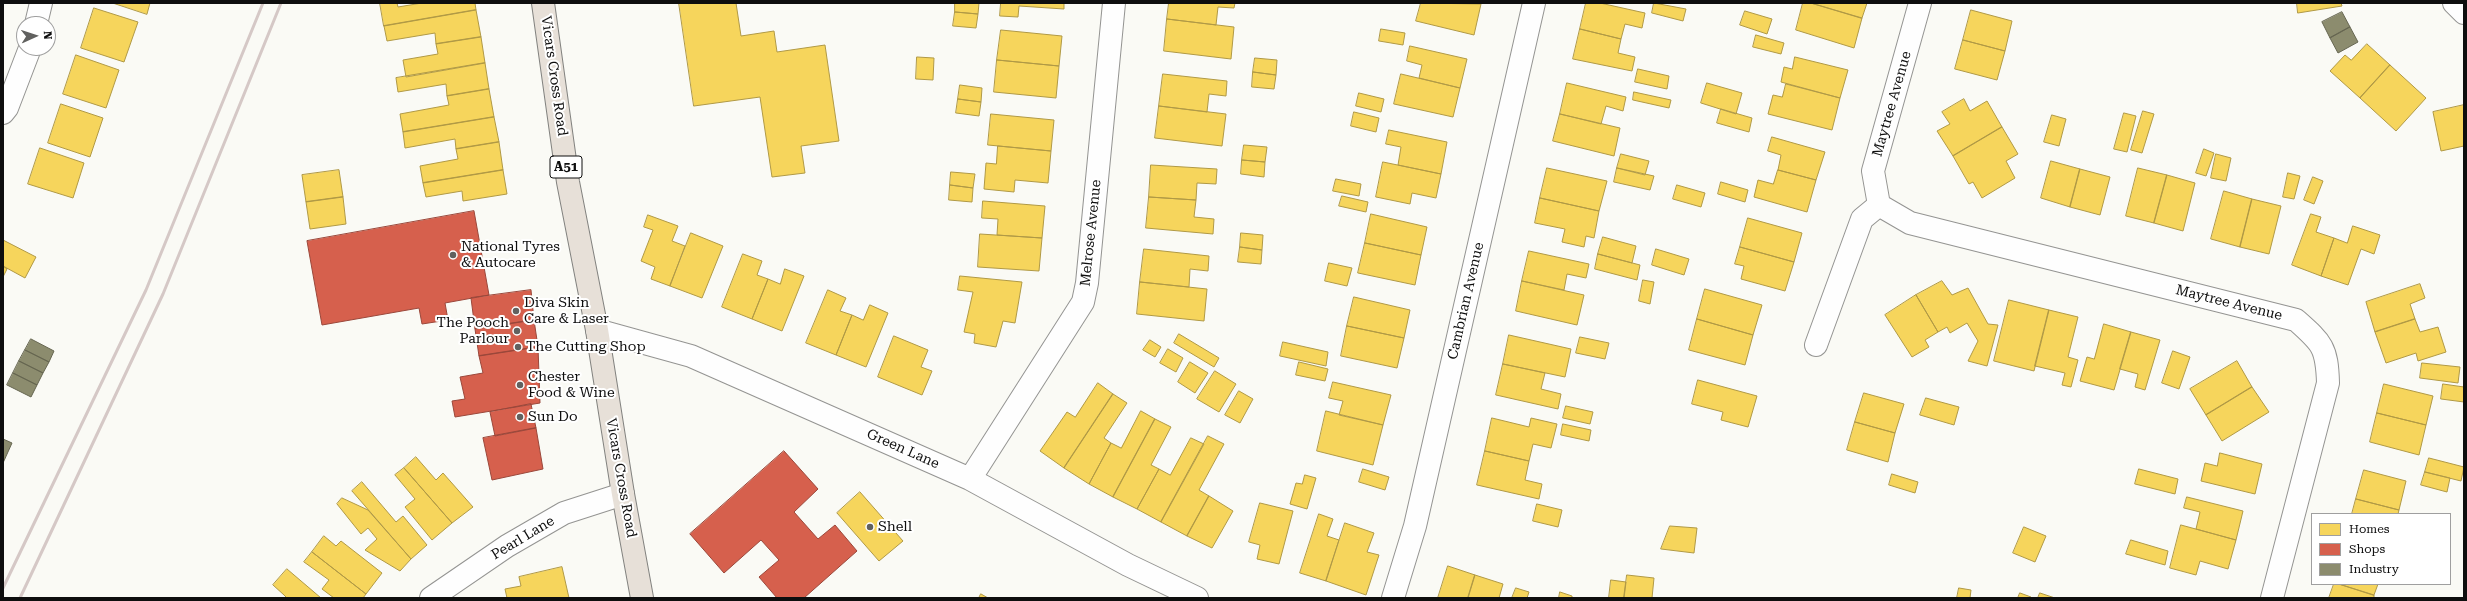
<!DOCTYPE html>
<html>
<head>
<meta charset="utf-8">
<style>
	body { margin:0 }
	#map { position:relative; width:2467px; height:601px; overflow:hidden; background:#fafaf5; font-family:"Roboto Serif",serif }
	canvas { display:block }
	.frame { position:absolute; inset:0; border:4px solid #0e0e0e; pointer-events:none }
	.legend { position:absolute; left:2311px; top:513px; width:140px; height:72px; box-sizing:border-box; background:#fff; border:1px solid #9f9f9f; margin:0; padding:5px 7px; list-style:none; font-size:12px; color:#0e0e0e }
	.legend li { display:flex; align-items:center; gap:8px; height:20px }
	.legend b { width:20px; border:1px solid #9f9f9f }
	.north { position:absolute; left:16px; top:16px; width:40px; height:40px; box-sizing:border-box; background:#fff; border:1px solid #9f9f9f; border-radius:50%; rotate:87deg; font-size:11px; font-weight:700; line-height:16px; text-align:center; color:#0e0e0e }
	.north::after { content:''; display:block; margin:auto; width:14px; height:18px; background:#61615f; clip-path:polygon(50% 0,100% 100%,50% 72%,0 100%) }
</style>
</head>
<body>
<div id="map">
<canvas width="2467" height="601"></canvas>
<div class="frame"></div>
<ul class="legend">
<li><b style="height:11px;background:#f6d55c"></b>Homes</li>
<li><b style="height:11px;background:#d6604d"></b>Shops</li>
<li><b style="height:11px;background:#8c8c6e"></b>Industry</li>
</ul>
<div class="north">N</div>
</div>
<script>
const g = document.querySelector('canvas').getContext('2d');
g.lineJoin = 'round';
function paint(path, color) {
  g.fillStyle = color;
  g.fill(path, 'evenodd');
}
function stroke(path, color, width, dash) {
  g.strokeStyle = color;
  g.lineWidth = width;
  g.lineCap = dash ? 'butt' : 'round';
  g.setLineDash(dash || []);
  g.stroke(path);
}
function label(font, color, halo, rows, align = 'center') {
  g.font = font + ' "Roboto Serif",serif';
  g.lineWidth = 4;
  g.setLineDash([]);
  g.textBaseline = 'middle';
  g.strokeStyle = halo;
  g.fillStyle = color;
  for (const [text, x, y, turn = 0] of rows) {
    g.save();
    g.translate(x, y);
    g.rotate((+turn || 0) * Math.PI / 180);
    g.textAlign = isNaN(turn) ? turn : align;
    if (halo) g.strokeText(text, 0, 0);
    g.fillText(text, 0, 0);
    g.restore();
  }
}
const homes = new Path2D(`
	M113 3H150L147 14Z
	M380 3H397L398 7 422 3H475L476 10 384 26Z
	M679 3H736L741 36 774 31 777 52 825 45 839 141 801 146 805 173 772 177 760 97 694 106Z
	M955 3H979L978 14 955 12Z
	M1001 3H1064V9L1019 6 1018 17 1000 16Z
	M1169 3H1235L1234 8 1218 7 1216 25 1167 19Z
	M1421 3 1481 4 1474 35 1416 21Z
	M1586 3H1600L1645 13 1642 28 1625 24 1621 39 1580 29Z
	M1654 3 1686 9 1683 21 1652 13Z
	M1803 3H1811L1862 18 1854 48 1796 30Z
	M1811 3H1867L1862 18Z
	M2297 3H2341L2342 6 2298 13Z
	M94 8 138 22 124 62 81 48Z
	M476 10 481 37 436 44 435 33 387 41 384 26Z
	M1971 10 2012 21 2005 51 1963 40Z
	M1745 11 1772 19 1767 34 1740 25Z
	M955 12 978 14 976 28 953 26Z
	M1167 19 1234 27 1231 59 1164 51Z
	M1381 29 1405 33 1403 45 1379 41Z
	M1580 29 1621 39 1618 53 1635 57 1632 71 1573 59Z
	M1001 30 1062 36 1059 66 997 60Z
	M1756 35 1784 43 1781 54 1753 47Z
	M481 37 485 63 406 77 403 60 438 54 436 44Z
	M1963 40 2005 51 1997 80 1955 69Z
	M2367 44 2390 65 2360 98 2330 71 2345 55 2351 60Z
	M1410 46 1467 59 1460 88 1419 78 1422 65 1407 61Z
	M76 55 119 70 106 108 63 94Z
	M917 57 934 58 933 80 916 79Z
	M1795 57 1848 70 1840 98 1781 82 1784 67 1792 69Z
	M1255 58 1277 60 1276 75 1253 72Z
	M997 60 1059 66 1056 98 994 92Z
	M485 63 489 89 447 96 446 84 398 92 396 78Z
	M2390 65 2426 98 2396 131 2360 98Z
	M1638 69 1669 76 1667 89 1635 82Z
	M1253 72 1276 75 1274 89 1252 87Z
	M1163 74 1227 81 1226 96 1209 94 1207 112 1159 106Z
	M1401 74 1460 88 1453 117 1394 104Z
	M1567 83 1626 97 1623 111 1606 106 1601 124 1560 114Z
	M1707 83 1742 93 1736 114 1701 103Z
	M1786 84 1840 98 1832 130 1768 114 1773 95 1782 97Z
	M960 85 982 88 981 102 958 99Z
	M489 89 494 117 403 132 400 114 449 105 447 96Z
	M1634 92 1671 100 1669 108 1633 100Z
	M1359 93 1384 99 1381 112 1356 106Z
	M958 99 981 102 979 116 956 113Z
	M1964 99 1970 111 1987 101 2002 127 1953 156 1937 131 1950 124 1942 112Z
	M61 104 103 118 90 157 48 143Z
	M2464 105V146L2441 151 2433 112Z
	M1159 106 1226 114 1222 146 1155 138Z
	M1721 109 1752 118 1749 132 1717 123Z
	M2143 111 2154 114 2142 153 2131 150Z
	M1354 112 1379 118 1376 132 1351 126Z
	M2124 113 2136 116 2127 152 2114 149Z
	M991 114 1054 120 1051 151 988 145Z
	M1560 114 1620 128 1614 156 1553 141Z
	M2052 115 2066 119 2059 146 2044 142Z
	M494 117 499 142 456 149 455 139 405 148 403 132Z
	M2002 127 2018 154 2006 161 2015 178 1982 198 1973 182 1969 184 1953 156Z
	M1389 130 1447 142 1441 174 1398 165 1401 147 1386 144Z
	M1772 137 1825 152 1816 180 1778 170 1781 155 1768 151Z
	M499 142 503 170 423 183 420 166 458 159 456 149Z
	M1244 145 1267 147 1265 162 1242 160Z
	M998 146 1051 151 1048 183 1015 180 1014 192 984 189 986 163 996 164Z
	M40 148 84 163 73 198 28 184Z
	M2204 149 2214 153 2206 176 2196 173Z
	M1621 154 1649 161 1645 175 1617 168Z
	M2216 154 2231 158 2226 181 2211 178Z
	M1242 160 1265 162 1264 177 1241 174Z
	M2051 161 2080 169 2070 207 2041 198Z
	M1383 162 1441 174 1436 198 1412 193 1410 204 1376 197Z
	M1151 165 1217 169 1216 184 1197 183 1196 200 1149 197Z
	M1547 168 1607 181 1599 211 1540 198Z
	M1617 168 1654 176 1650 190 1614 182Z
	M2138 168 2167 175 2154 223 2126 216Z
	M2080 169 2110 177 2100 215 2070 207Z
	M339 170 343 197 306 202 302 175Z
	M503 170 507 194 463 201 462 191 426 197 423 183Z
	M1778 170 1816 180 1807 212 1754 197 1758 180 1773 184Z
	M951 172 975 174 973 188 950 185Z
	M2288 173 2300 176 2294 199 2283 197Z
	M2167 175 2195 183 2183 231 2154 223Z
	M2313 177 2323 181 2314 204 2304 200Z
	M1336 179 1361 184 1359 196 1333 191Z
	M1721 182 1748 190 1745 202 1718 194Z
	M950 185 973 188 972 202 949 200Z
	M1677 185 1705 193 1701 207 1673 199Z
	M2224 191 2252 199 2240 247 2211 239Z
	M1342 196 1368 202 1366 212 1339 206Z
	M343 197 346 224 310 229 306 202Z
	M1149 197 1196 200 1194 217 1214 219 1213 234 1146 228Z
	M1540 198 1599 211 1594 238 1586 236 1584 247 1562 242 1565 229 1535 223Z
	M2252 199 2281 206 2269 254 2240 247Z
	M983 201 1045 206 1042 238 997 235 998 219 982 218Z
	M1371 214 1427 227 1421 255 1365 243Z
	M2311 214 2321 217 2316 232 2334 238 2321 276 2292 265Z
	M648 215 678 226 672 241 685 246 670 286 651 279 655 267 641 261 653 230 644 227Z
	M1748 218 1802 233 1794 262 1740 247Z
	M2353 226 2380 235 2374 254 2361 249 2348 285 2321 276 2334 238 2347 243Z
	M691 233 723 246 702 298 670 286Z
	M1241 233 1263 235 1262 250 1240 247Z
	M980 234 1042 238 1039 271 978 267Z
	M1603 237 1636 246 1632 263 1598 254Z
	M3 240 36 257 25 278 3 266Z
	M1365 243 1421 255 1415 285 1358 273Z
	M1240 247 1262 250 1261 264 1238 262Z
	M1740 247 1794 262 1785 291 1741 279 1744 266 1735 264Z
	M1144 249 1209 256 1208 271 1190 269 1189 287 1140 282Z
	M1656 249 1689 259 1684 275 1652 265Z
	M1529 251 1589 264 1586 278 1567 274 1564 290 1522 281Z
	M743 254 762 261 757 275 768 279 752 319 722 307Z
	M1598 254 1640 265 1637 280 1595 269Z
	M1329 263 1352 268 1347 286 1325 281Z
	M3 266 7 269 3 277Z
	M785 269 804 276 782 331 752 319 768 279 780 284Z
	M960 276 1022 282 1015 323 1003 321 996 347 974 343 975 334 964 332 973 292 958 290Z
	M1643 280 1654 282 1650 304 1639 301Z
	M1522 281 1584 295 1577 325 1516 311Z
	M1942 281 1952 295 1968 288 1988 324 1998 325 1987 366 1968 361 1978 341 1967 323 1950 333 1947 327 1938 332 1916 295Z
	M1140 282 1207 289 1204 321 1137 314Z
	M2420 284 2425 298 2410 304 2415 319 2375 332 2366 302Z
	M1705 289 1762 305 1753 335 1697 319Z
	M828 290 846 298 840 311 852 315 836 355 806 343Z
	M1916 295 1938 332 1925 340 1929 347 1912 357 1885 315Z
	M1354 297 1410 310 1404 338 1347 326Z
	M2009 300 2049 310 2034 371 1994 361Z
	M870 305 888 313 866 367 836 355 852 315 863 320Z
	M2049 310 2078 317 2068 357 2078 360 2071 387 2062 385 2065 373 2035 366Z
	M1697 319 1753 335 1745 365 1689 350Z
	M2415 319 2420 332 2438 327 2446 352 2418 361 2416 353 2386 363 2375 332Z
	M2104 324 2131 332 2114 390 2080 381 2087 357 2094 359Z
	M1347 326 1404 338 1397 368 1341 356Z
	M2131 332 2160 340 2145 390 2135 387 2138 374 2120 369Z
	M1179 334 1219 358 1214 367 1174 343Z
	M1509 335 1571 349 1565 377 1503 364Z
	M894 336 928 350 921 367 932 371 922 395 878 377Z
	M1580 337 1609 343 1605 359 1576 353Z
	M1150 340 1161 347 1155 357 1143 350Z
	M1283 342 1328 352 1326 366 1280 356Z
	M1168 349 1183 358 1176 372 1160 363Z
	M2173 351 2190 357 2179 389 2162 383Z
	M2237 361 2252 387 2206 415 2190 389Z
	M1190 362 1208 373 1195 393 1178 382Z
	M1299 362 1328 369 1325 381 1296 375Z
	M2422 363 2460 367 2458 383 2420 378Z
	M1503 364 1545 373 1541 389 1561 394 1558 409 1496 395Z
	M1215 371 1236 384 1219 412 1197 399Z
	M1698 380 1757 396 1748 427 1721 420 1723 412 1692 404Z
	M1333 382 1391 395 1383 425 1339 415 1343 401 1329 398Z
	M1098 383 1113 394 1064 468 1040 451 1067 412 1075 417Z
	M2384 384 2433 396 2426 425 2377 413Z
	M2443 384 2464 387V402L2441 399Z
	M2252 387 2269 412 2222 441 2206 415Z
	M1239 391 1253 399 1240 423 1225 415Z
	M1864 393 1904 404 1895 433 1855 422Z
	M1113 394 1127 403 1104 438 1111 443 1089 484 1064 468Z
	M1926 398 1959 407 1954 425 1920 415Z
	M1566 406 1593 412 1590 424 1563 418Z
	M1141 411 1155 419 1113 497 1089 484 1111 443 1121 448Z
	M1326 411 1383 425 1373 465 1317 451Z
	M2377 413 2426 425 2419 455 2370 442Z
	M1492 418 1529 427 1531 418 1557 424 1551 448 1533 444 1529 461 1485 451Z
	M1155 419 1171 427 1151 465 1159 469 1137 509 1113 497Z
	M1855 422 1895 433 1888 462 1847 450Z
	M1563 424 1591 430 1589 441 1561 435Z
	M1208 436 1224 444 1199 490 1209 496 1187 536 1161 522Z
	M1191 438 1204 444 1161 522 1137 509 1159 469 1170 475Z
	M1485 451 1529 461 1525 480 1542 484 1539 499 1477 485Z
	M2220 453 2262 464 2255 494 2201 481 2205 463 2217 466Z
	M416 457 436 480 443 473 473 507 452 523 404 468Z
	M2429 458 2464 467 2461 481 2425 472Z
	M404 468 452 523 432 540 405 507 415 499 395 475Z
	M1363 469 1389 477 1385 490 1359 482Z
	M2139 469 2178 479 2175 494 2135 484Z
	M2364 470 2406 481 2399 510 2356 499Z
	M2425 472 2450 478 2447 492 2421 485Z
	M1892 474 1918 482 1915 493 1889 485Z
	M1305 475 1316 478 1307 509 1290 504 1296 483 1302 484Z
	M362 482 396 522 403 516 427 545 411 559 352 491Z
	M860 492 903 541 879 561 837 513Z
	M1209 496 1233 511 1212 548 1187 536Z
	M2187 497 2243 511 2236 540 2196 529 2200 512 2184 508Z
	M342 498 368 510 411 559 400 571 365 550 377 539 368 528 361 534 337 504Z
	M2356 499 2399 510 2398 514H2352Z
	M1260 503 1293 511 1279 564 1257 559 1260 545 1249 542Z
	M1537 504 1562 510 1558 527 1533 521Z
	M1319 514 1333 519 1327 536 1339 540 1326 581 1300 573Z
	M1345 523 1374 533 1367 552 1379 555 1366 595 1326 581Z
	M2181 525 2236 540 2228 569 2200 561 2196 575 2170 568Z
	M1670 526 1697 528 1694 553 1661 549Z
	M2024 527 2046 536 2035 562 2013 553Z
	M324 536 336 546 341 541 382 573 366 594 312 552Z
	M2131 540 2168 551 2165 565 2126 554Z
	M312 552 366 594 363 598H334L322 589 329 580 304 562Z
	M1448 566 1475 575 1468 598H1438Z
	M562 567 569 598H507L505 589 521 586 519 577Z
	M287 569 321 598H287L284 595 273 585Z
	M1475 575 1503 584 1499 598H1468Z
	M1627 575 1654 578 1652 598H1624Z
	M1611 580 1626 582 1624 598H1609Z
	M2334 584H2339L2374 595V598H2329Z
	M2339 584H2378L2374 595Z
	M1516 588 1529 592 1527 598H1512Z
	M1959 588 1971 590 1970 598H1957Z
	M1560 592 1572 596V598H1559Z
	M2020 593 2031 597 2030 598H2018Z
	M2040 593 2055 598H2038Z
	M981 594 988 598H979Z`);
paint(homes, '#f6d55c');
stroke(homes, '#b09945', 1);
const shops = new Path2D(`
	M474 211 489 295 445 303 448 320 422 324 419 308 322 325 307 241Z
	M531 290 534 320 475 329 471 298Z
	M534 320 538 347 479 356 475 329Z
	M538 347 540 403 455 417 452 401 465 399 460 377 483 373 479 356Z
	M531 404 536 428 495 436 490 412Z
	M536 428 543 469 492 480 483 438Z
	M784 451 818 489 794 512 818 539 835 525 857 551 804 598H777L759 577 779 560 761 540 724 573 690 534Z`);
paint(shops, '#d6604d');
stroke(shops, '#9a473a', 1);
const industry = new Path2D(`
	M2342 12 2350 27 2330 38 2322 22Z
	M2350 27 2358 42 2338 53 2330 38Z
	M31 339 54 351 49 362 25 350Z
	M25 350 49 362 43 373 19 361Z
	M19 361 43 373 37 385 13 373Z
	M13 373 37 385 31 397 7 385Z
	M3 439 12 443 3 463Z`);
paint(industry, '#8c8c6e');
stroke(industry, '#666651', 1);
const minor = new Path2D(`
	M1920 3 1873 171 1879 205 1910 223 2296 320C2322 343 2327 347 2328 383L2272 598
	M2454 3 2464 13
	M36 24 41 3
	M3 113 7 108 30 48
	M597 330 691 356 970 479 1128 565 1197 598
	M1816 345 1862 219 1879 205
	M970 479 1083 302 1087 283 1114 3
	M431 598 507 546 564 513 623 494
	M1393 598 1415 526 1534 3`);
const highway = new Path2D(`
	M543 3 568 182 597 330 623 494 642 598`);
stroke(minor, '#949492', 24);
stroke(highway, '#82827f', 24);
stroke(minor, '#fefefe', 22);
stroke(highway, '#e7e0d8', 22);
stroke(new Path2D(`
	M3 588 146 290 263 3
	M20 598 163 294 281 3`), '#d5c8c6', 3);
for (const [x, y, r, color] of [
	[453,255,4,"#61615f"],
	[516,311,4,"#61615f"],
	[517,331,4,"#61615f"],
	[518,347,4,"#61615f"],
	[520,385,4,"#61615f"],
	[520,417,4,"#61615f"],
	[870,527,4,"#61615f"]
]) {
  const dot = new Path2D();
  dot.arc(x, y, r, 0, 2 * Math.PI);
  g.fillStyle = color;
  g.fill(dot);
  stroke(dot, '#fff', 1.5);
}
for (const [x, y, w] of [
	[566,167,32]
]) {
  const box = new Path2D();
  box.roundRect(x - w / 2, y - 11, w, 22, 3);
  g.fillStyle = '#fff';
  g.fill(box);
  stroke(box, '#0e0e0e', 1);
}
label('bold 13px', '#0e0e0e', null, [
	["A51",566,167]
]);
label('14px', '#0e0e0e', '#fff', [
	["Vicars Cross Road",554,76,82],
	["Maytree Avenue",1892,104,-74],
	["Melrose Avenue",1091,233,-84],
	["Cambrian Avenue",1466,301,-77],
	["Maytree Avenue",2229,303,14],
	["Green Lane",903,449,24],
	["Vicars Cross Road",621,478,80],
	["Pearl Lane",523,538,-31]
]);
label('14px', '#0e0e0e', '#fff', [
	["National Tyres",461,247],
	["& Autocare",461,263],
	["Diva Skin",524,303],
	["Care & Laser",524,319],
	["The Pooch",509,323,"right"],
	["Parlour",509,339,"right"],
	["The Cutting Shop",526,347],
	["Chester",528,377],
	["Food & Wine",528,393],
	["Sun Do",528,417],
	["Shell",878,527]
], 'left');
</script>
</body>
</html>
